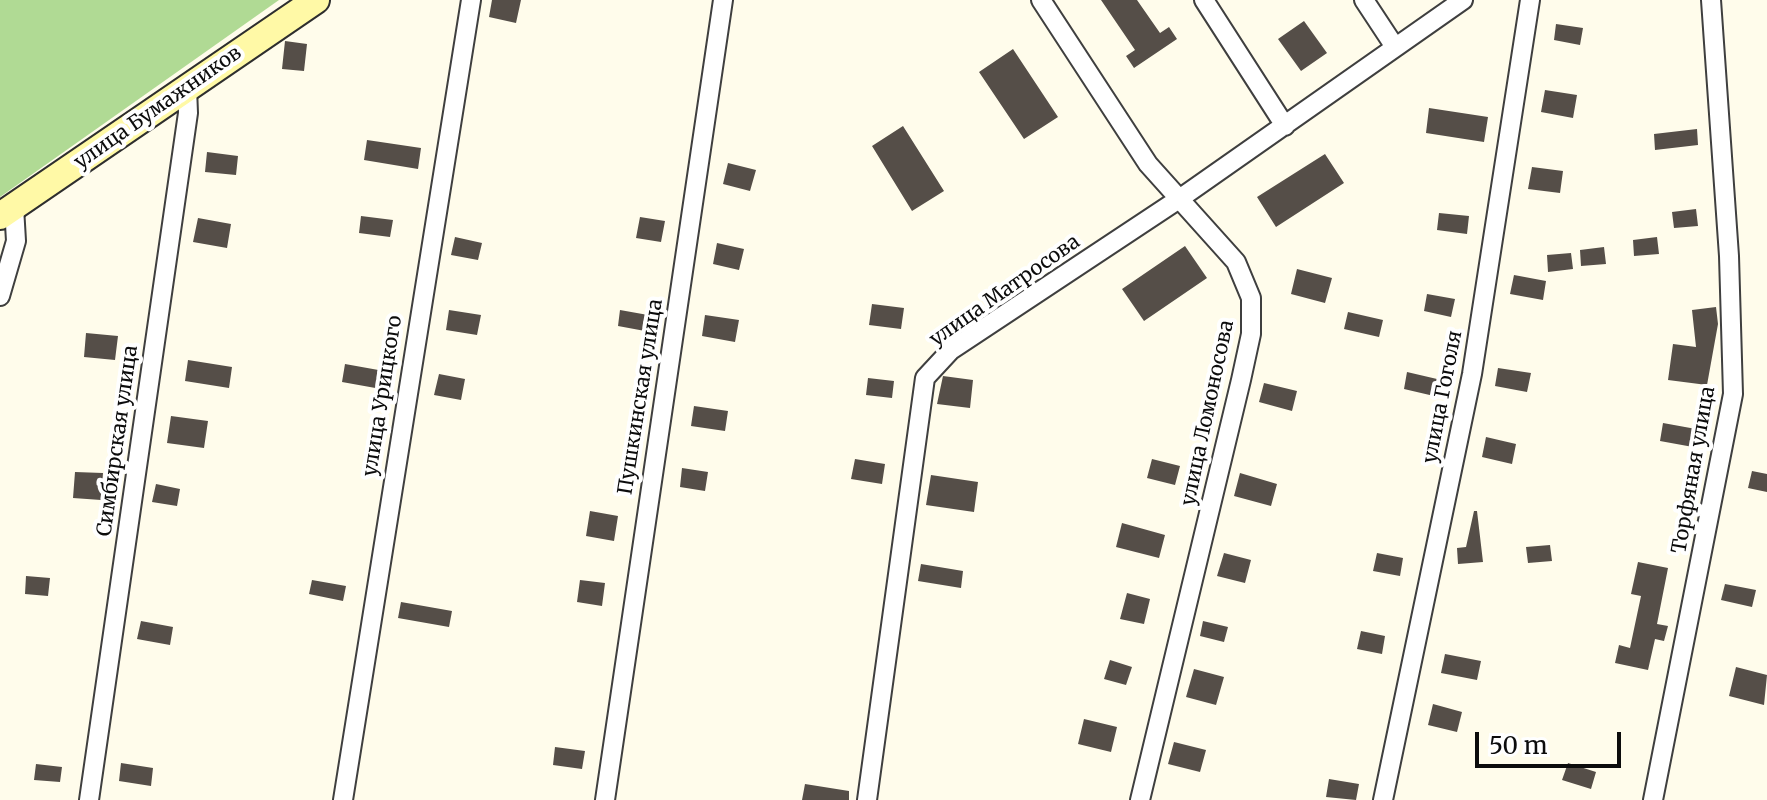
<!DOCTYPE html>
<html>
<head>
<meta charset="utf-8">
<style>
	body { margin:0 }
	#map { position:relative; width:1767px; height:800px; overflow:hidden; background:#fffceb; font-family:Merriweather,serif }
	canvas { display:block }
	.scale { position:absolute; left:1475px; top:732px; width:146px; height:36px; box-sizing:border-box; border:4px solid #0c0c0c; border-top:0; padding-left:10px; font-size:24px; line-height:28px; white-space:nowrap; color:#0c0c0c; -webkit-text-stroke:6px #fff; paint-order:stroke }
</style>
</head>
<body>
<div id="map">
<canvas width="1767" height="800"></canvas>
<div class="scale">50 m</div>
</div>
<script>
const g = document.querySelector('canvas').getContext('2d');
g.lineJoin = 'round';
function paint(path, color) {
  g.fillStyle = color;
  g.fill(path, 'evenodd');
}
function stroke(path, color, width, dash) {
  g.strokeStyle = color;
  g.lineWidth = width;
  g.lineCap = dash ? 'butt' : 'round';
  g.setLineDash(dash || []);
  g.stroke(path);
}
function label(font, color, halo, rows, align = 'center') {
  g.font = font + ' Merriweather,serif';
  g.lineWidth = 8;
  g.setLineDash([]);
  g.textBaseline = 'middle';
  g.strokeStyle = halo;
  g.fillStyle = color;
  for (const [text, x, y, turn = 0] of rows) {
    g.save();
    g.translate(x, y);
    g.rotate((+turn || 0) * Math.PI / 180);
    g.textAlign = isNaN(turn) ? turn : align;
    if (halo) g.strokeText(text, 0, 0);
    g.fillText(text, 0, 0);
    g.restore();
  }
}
paint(new Path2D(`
	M0 0H279L0 197Z`), '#b0da94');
paint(new Path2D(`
	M492 0H521L516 23 489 17Z
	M1101 0H1137L1160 33 1169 27 1177 39 1134 68 1126 56 1135 50Z
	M1304 21 1327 53 1301 71 1278 39Z
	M1556 24 1583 28 1580 45 1554 40Z
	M285 41 307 44 304 71 282 69Z
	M1013 49 1058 117 1024 139 979 72Z
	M1545 90 1577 95 1573 118 1541 112Z
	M1429 108 1488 117 1484 142 1426 133Z
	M903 126 944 191 912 211 872 146Z
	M1697 129 1698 145 1655 150 1654 134Z
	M367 140 421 148 418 169 364 160Z
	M207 152 238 156 236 175 205 172Z
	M1325 154 1344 183 1276 227 1257 197Z
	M728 163 756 170 750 191 723 184Z
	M1532 167 1563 171 1560 193 1528 189Z
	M1696 209 1698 226 1674 228 1672 212Z
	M1439 213 1469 216 1467 234 1437 230Z
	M361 216 393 220 390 237 359 233Z
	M640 217 665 221 661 242 636 238Z
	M198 218 231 224 227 248 193 242Z
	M455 237 482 243 478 260 451 255Z
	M1657 237 1659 254 1634 256 1633 240Z
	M717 243 744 249 739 270 713 264Z
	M1185 246 1207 278 1144 321 1122 289Z
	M1604 247 1606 264 1581 266 1580 250Z
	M1571 253 1573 269 1548 272 1547 255Z
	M1297 269 1332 278 1325 303 1291 294Z
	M1514 275 1546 281 1543 300 1510 294Z
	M1427 294 1455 299 1451 317 1424 311Z
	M872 304 904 308 901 329 869 325Z
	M1716 307 1718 324 1707 385 1668 380 1673 344 1696 347 1692 310Z
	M449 310 481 315 477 335 446 330Z
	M620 310 648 315 645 331 618 326Z
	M1348 312 1383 320 1379 337 1344 329Z
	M705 315 739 320 735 342 702 336Z
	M86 333 118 336 115 360 84 357Z
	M188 360 232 367 229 388 185 381Z
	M345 364 384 371 381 389 342 382Z
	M1498 368 1531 373 1527 392 1495 386Z
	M1407 372 1437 379 1434 396 1404 389Z
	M439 374 465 379 461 400 434 395Z
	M943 376 973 380 970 408 937 404Z
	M868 378 894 381 892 398 866 395Z
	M1264 383 1297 391 1292 411 1259 402Z
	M694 406 728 411 725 431 691 426Z
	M171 416 208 421 204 448 167 443Z
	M1663 423 1696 429 1693 447 1660 441Z
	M1486 437 1516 444 1512 464 1482 457Z
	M855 459 885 464 882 484 851 479Z
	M1152 459 1180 466 1175 485 1147 478Z
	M682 468 708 472 705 491 680 487Z
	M1752 471 1767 474V492L1748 488Z
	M75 472 103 473 101 500 73 498Z
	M1240 473 1277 484 1271 506 1234 496Z
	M931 475 978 482 974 512 926 505Z
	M156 484 180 489 177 506 152 502Z
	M590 511 618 516 614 541 586 536Z
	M1474 511H1477L1483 562 1458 564 1457 548 1466 547Z
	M1122 523 1165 535 1159 558 1116 547Z
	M1550 545 1552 561 1528 563 1526 547Z
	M1224 553 1251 560 1245 583 1217 576Z
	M1377 553 1403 558 1400 576 1373 571Z
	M1638 562 1668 568 1657 624 1668 626 1664 641 1655 639 1648 670 1615 663 1619 645 1630 648 1641 596 1631 594Z
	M921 564 963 571 961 588 918 581Z
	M26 576 50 578 48 596 25 594Z
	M312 580 346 586 343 601 309 594Z
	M580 580 605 583 602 606 577 602Z
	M1725 584 1756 590 1752 607 1721 600Z
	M1127 593 1150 599 1144 624 1120 619Z
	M401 602 452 611 449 627 398 618Z
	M141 621 173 627 170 645 137 639Z
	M1203 621 1228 627 1224 642 1200 636Z
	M1361 631 1385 636 1382 654 1357 649Z
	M1445 654 1481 661 1477 680 1441 673Z
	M1110 660 1132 667 1126 685 1104 679Z
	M1736 667 1767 675 1764 705 1729 696Z
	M1194 669 1224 677 1216 705 1186 697Z
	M1433 704 1462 712 1457 732 1428 725Z
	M1084 719 1117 727 1111 752 1078 744Z
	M1174 742 1206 750 1200 772 1168 764Z
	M555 747 585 751 582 769 553 765Z
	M121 763 153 768 151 786 119 781Z
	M1568 763 1596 772 1591 789 1562 780Z
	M36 764 62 767 60 782 34 780Z
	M1329 779 1359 784 1356 800 1326 797Z
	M805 784 849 791V800H802Z`), '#554e48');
const street = new Path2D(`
	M1041 0 1148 164 1236 262 1251 298V334L1241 380 1140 800
	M1204 0 1285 126
	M1364 0 1395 47
	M0 296 16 241 14 207
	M89 800 188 113 187 88
	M343 800 471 0
	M605 800 723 0
	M867 800 925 378 951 350 1182 197 1463 0
	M1383 800 1472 374 1530 0
	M1653 800 1733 394 1729 256 1711 0`);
const secondary = new Path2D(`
	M0 216 316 0`);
stroke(street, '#3f3f3f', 22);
stroke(secondary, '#2e2e2e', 30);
stroke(street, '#fff', 18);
stroke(secondary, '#fff9a6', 26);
label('20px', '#0c0c0c', '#fff', [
	["улица Бумажников",158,108,-35],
	["улица Матросова",1005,291,-35],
	["улица Урицкого",383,396,-81],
	["Пушкинская улица",641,397,-81],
	["улица Гоголя",1443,397,-79],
	["улица Ломоносова",1208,413,-78],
	["Симбирская улица",118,441,-82],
	["Торфяная улица",1694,470,-80]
]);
</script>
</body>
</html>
